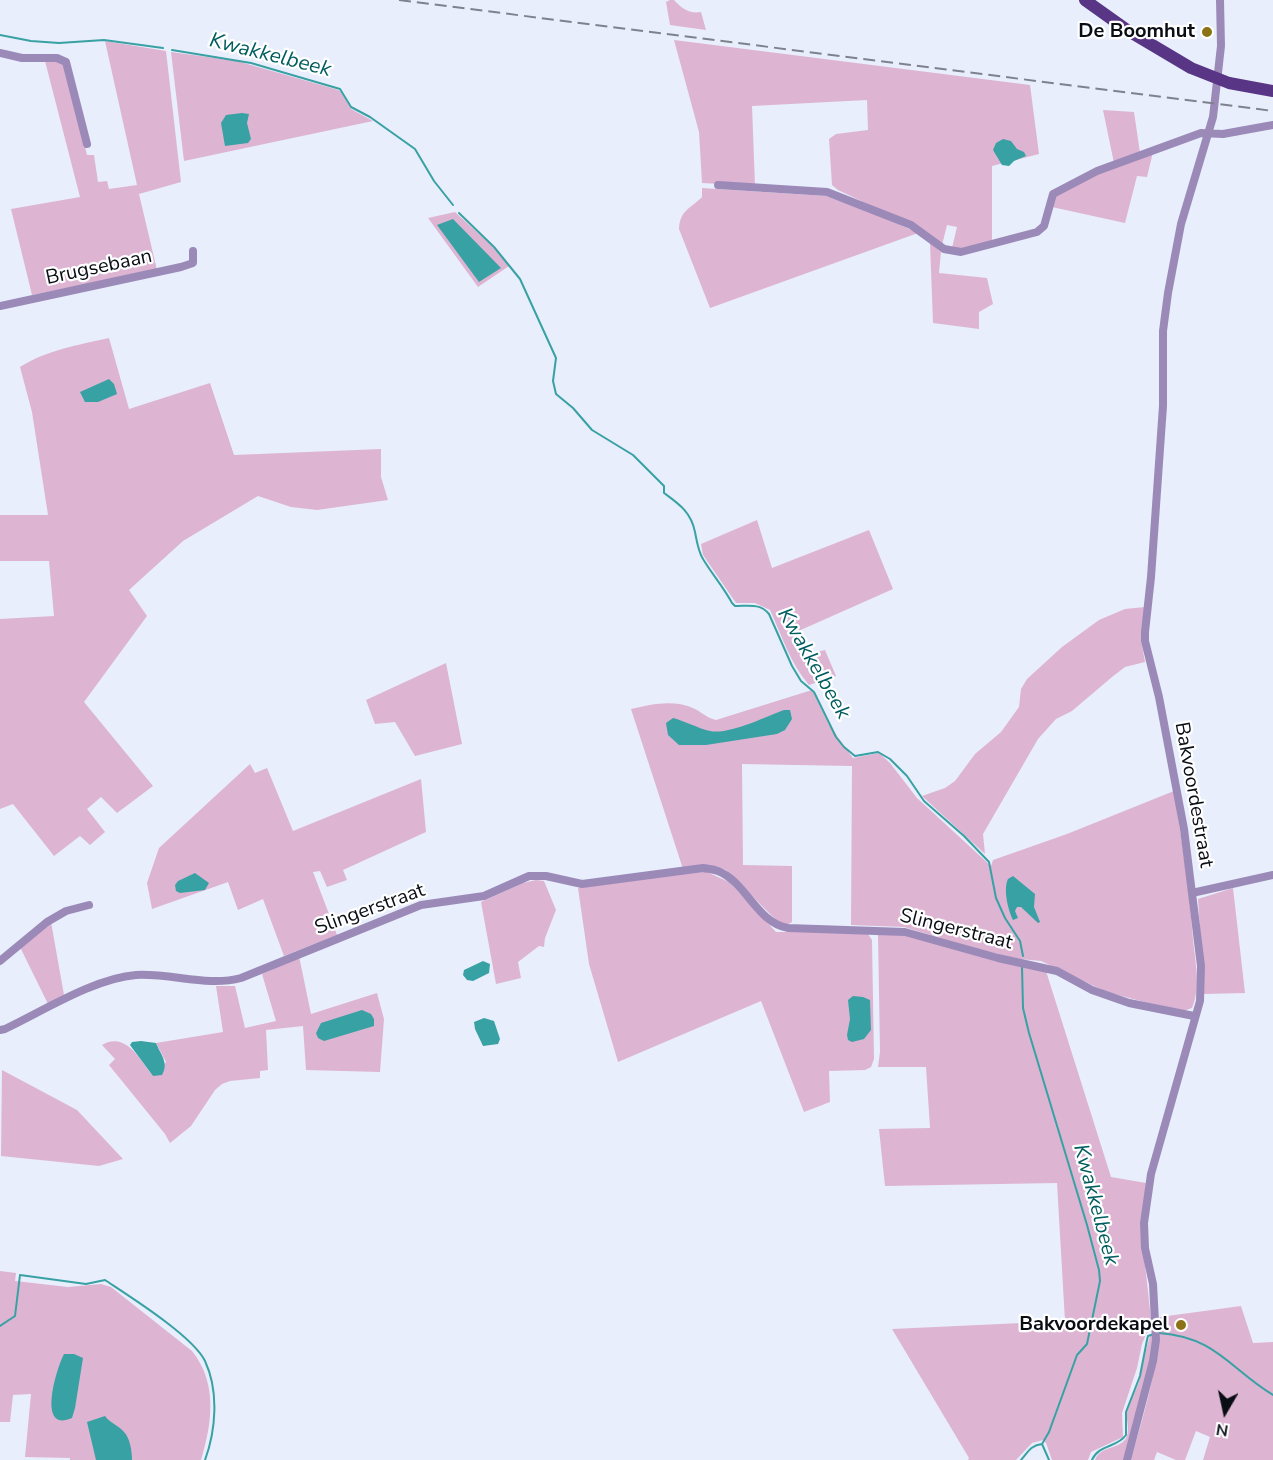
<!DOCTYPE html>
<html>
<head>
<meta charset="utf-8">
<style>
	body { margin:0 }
	#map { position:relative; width:1273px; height:1460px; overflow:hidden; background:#e8eefc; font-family:"Nunito Sans",sans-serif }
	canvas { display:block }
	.north { position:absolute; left:1195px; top:1382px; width:60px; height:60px; -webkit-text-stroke:4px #fff; paint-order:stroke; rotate:189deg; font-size:16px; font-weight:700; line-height:24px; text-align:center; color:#090d14 }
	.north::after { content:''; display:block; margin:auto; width:21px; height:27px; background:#090d14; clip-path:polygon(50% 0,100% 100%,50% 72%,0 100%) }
</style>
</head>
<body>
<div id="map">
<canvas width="1273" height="1460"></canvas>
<div class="north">N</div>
</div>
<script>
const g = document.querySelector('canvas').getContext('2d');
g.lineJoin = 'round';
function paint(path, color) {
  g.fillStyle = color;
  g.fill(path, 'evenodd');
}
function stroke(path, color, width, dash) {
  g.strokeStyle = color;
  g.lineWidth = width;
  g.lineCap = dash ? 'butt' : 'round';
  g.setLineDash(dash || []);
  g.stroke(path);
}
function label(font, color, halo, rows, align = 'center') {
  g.font = font + ' "Nunito Sans",sans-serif';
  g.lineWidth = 4.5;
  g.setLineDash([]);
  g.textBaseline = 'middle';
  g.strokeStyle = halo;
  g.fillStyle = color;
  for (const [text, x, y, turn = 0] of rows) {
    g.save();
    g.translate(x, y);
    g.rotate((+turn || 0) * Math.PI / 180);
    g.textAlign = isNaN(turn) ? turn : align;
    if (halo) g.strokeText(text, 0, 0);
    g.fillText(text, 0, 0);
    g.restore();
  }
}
paint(new Path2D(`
	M670 0H674C681 8 689 14 701 12L706 30 670 25 666 2Z
	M674 40 1030 85 1039 154 992 166V242L961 249 952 248 957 227 947 225 942 245 916 227 838 190 832 185 829 139 836 134 868 130 867 100 752 106 755 186 702 183 699 132Z
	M105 41 166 51 181 182 139 194 157 270 32 295 11 209 80 197 45 61 54 60 64 64 87 155H94L98 182 107 181 109 189 137 185Z
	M171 52 237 61 335 89 340 91 351 109 373 121 184 161Z
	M1103 110 1134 112 1140 153 1114 163Z
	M1153 152 1147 177 1137 176 1125 223 1052 207 1056 196 1106 170Z
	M702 188 826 196 871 212 918 233 710 308 679 229C680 210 690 209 702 197Z
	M455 212 490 244 509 266 478 287 428 218Z
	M930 243 941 252 939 273 987 278 993 304 979 312V329L933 323Z
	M109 338 129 409 210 383 234 455 381 449V477L388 500 317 510 291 507 258 496 183 541 129 590 147 616 84 702 153 786 117 813 101 797 87 809 105 832 90 845 80 836 54 856 13 804 0 809V619L54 616 49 561H0V515H48L32 412 20 367C47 350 78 345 109 338Z
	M757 520 772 568 869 530 893 589 794 633 801 656 825 650 836 676 809 685C790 663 782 636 770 610L755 603H736L703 555 701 544Z
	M1145 607 1141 640 1145 662 1125 667 1112 677 1072 711 1056 719 1038 739 983 834 985 854 922 796 945 788 955 781 975 754 1001 732 1019 707 1021 689 1027 679 1062 647 1099 620 1125 609Z
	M446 663 462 744 415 756 395 722 375 724 366 700Z
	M812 690 829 725 853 758 879 753 890 763 917 798 991 866 993 860 1067 834 1174 791C1182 840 1189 889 1193 939 1195 960 1201 988 1192 1008L1181 1012 1107 992 1041 961 1020 959 984 951 904 927 851 925 852 766 742 764 743 865 792 866V922L787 925 777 921 726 870 716 866 683 869 631 709C652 704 675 699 695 709 703 713 707 718 716 720Z
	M250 764 255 773 267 768 293 831 421 779 426 832 343 870 347 880 327 887 320 871 313 872 337 935 284 956 263 899 238 910 228 882 152 909 147 883 159 848Z
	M692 872H707L729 882 776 932H864L868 934 872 940 874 1059 871 1067 865 1070 829 1071 830 1102 804 1112 761 1001 618 1062 589 964 578 888Z
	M536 880 544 881 556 910 545 938 544 947 539 946 518 962 521 978 496 984 481 902 523 883Z
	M1233 888 1245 993 1204 994 1198 899Z
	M51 922 64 995 48 1004 20 947Z
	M901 934 1046 971 1111 1177 1146 1183 1141 1228 1152 1328 1146 1334 1142 1344 1137 1368 1122 1413 1123 1437 1091 1452 1088 1460H1052L1046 1443 1043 1440 1032 1443 1016 1460H968L969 1458 892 1329 1065 1321 1057 1183 885 1186 879 1129 930 1128 926 1067H878L880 1052 878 935Z
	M299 956 311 1014 377 993 384 1019 380 1072 306 1070 303 1026 266 1030 268 1070 260 1071V1078L230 1081 222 1084 215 1090 191 1126 170 1143 165 1134 109 1065 115 1059 102 1045C127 1031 140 1061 153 1076L166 1062 156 1043 223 1032 216 986H235L245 1028 276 1021 262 974Z
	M2 1070 77 1110 123 1159 99 1166 1 1156Z
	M0 1271 16 1273 15 1281 68 1287 101 1284 111 1287 192 1351C218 1383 212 1424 201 1460H70V1458L25 1457 31 1394 13 1395 10 1422H0Z
	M1241 1306 1253 1343 1273 1342V1460H1203L1210 1437 1196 1431 1185 1460H1176L1157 1452 1154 1460H1131C1144 1413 1159 1366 1160 1317Z
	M1153 1335 1150 1363 1126 1460H1095C1100 1445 1122 1450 1127 1436 1130 1427 1125 1417 1127 1408 1130 1399 1136 1391 1139 1382 1143 1366 1145 1351 1150 1336Z`), '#deb4d3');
paint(new Path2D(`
	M242 113 249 114 247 123 251 139 248 143 225 146 221 123 226 115Z
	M1003 139 1011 141 1017 149 1024 152 1026 156 1014 161 1009 166 1002 165 993 150 996 143Z
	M453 219 501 268 479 282 437 225Z
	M109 379 114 384 117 394 98 402H85L80 392Z
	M784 710H790L792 719 785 730 777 734 706 745H679L668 735 666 723 673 718C685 721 697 728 710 731 729 735 765 717 784 710Z
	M195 873 209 883 205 890 180 893 176 891 175 885 178 881Z
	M1013 876 1035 894 1034 907 1040 922 1038 923 1021 907H1017L1015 911 1018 918 1013 920C1008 910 1003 889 1008 879Z
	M483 961 490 964 489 973 473 981 467 980 463 975 464 970Z
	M853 996 863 997 870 1000 871 1030 864 1039 852 1042 848 1040 847 1035 850 1019 848 1000Z
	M362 1010 371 1014 374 1019V1026L324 1041 318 1038 316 1033 321 1023Z
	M484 1018 494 1021 500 1039 498 1044 483 1046 475 1029 474 1022Z
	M141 1041 156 1043C161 1055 169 1063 162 1075L153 1076 130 1045 132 1042Z
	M64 1354H74L83 1358 75 1408 72 1418C36 1434 57 1367 64 1354Z
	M105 1416C110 1423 118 1425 124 1432 130 1438 132 1451 132 1460H96L87 1422Z`), '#38a1a3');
stroke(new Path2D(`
	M0 35 31 41 59 43 104 40 163 48
	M172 50 251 63 340 89 351 107 370 117 415 149 434 181 453 205
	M459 213 494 247 520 279 556 358 553 381 556 394 573 408 592 430 633 455 664 486V493C679 504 691 512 695 532 697 542 698 551 703 559 712 574 724 588 732 603L735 606C749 606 760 603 769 614L792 666 801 681 814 692 836 737 844 747 855 756 878 752 890 759 907 776 924 801 964 836 989 862 996 898 1005 918 1020 941 1023 956
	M1022 967 1023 1008 1029 1033 1087 1225 1099 1270 1100 1281 1087 1344 1077 1355 1049 1432 1042 1444
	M0 1326 15 1316 20 1275 86 1284 105 1280C129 1296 193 1336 205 1361 219 1391 216 1430 205 1460
	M1159 1333C1216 1337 1230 1369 1273 1395
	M1042 1444 1049 1460
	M1021 1460C1028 1452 1031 1445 1042 1444
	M1092 1460C1099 1444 1117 1448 1126 1435V1412L1140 1376 1147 1340 1148 1336 1154 1334`), '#38a1a3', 2);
stroke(new Path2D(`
	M0 53 22 58H57L66 62 87 144
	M718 185 827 192 911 225 944 249 961 252 1037 232 1044 226 1053 194 1097 171 1201 133 1223 134 1273 125
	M0 306 181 267 193 263V251
	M1192 893 1273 875
	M0 961 47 922 66 911 89 905
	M0 1030 5 1029C43 1011 95 978 136 975 172 973 207 987 241 978L421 905 484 896 529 876H546L582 884 703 868C708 869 713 869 718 871 746 882 757 923 788 928L905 932 998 958 1057 971 1092 990 1129 1003 1194 1016
	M1127 1460 1153 1361 1156 1340 1153 1284 1145 1248 1144 1223 1151 1174 1200 1001 1201 966 1184 829 1159 697 1145 641V632L1151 577 1163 406V331L1168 293 1181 224 1213 117 1221 46 1220 0`), '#9b8ab8', 8);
stroke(new Path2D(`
	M1085 0 1127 30 1191 68 1229 83 1273 91`), '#583585', 12);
stroke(new Path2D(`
	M399 0 1273 111`), '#7d828d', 2, [12, 6]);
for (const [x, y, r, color] of [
	[1207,32,6,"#8a7215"],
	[1181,1325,6,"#8a7215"]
]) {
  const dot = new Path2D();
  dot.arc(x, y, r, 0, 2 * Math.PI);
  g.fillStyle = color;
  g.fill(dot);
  stroke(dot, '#fff', 2);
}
label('bold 20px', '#090d14', '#fff', [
	["De Boomhut",1195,32],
	["Bakvoordekapel",1169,1325]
], 'right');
label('20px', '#090d14', '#fff', [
	["Brugsebaan",99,268,-12],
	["Bakvoordestraat",1193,795,80],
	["Slingerstraat",370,910,-20],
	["Slingerstraat",956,930,14]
]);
label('italic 21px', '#005d5f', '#fff', [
	["Kwakkelbeek",270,56,14],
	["Kwakkelbeek",813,664,60],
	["Kwakkelbeek",1095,1205,75]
]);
</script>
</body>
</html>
